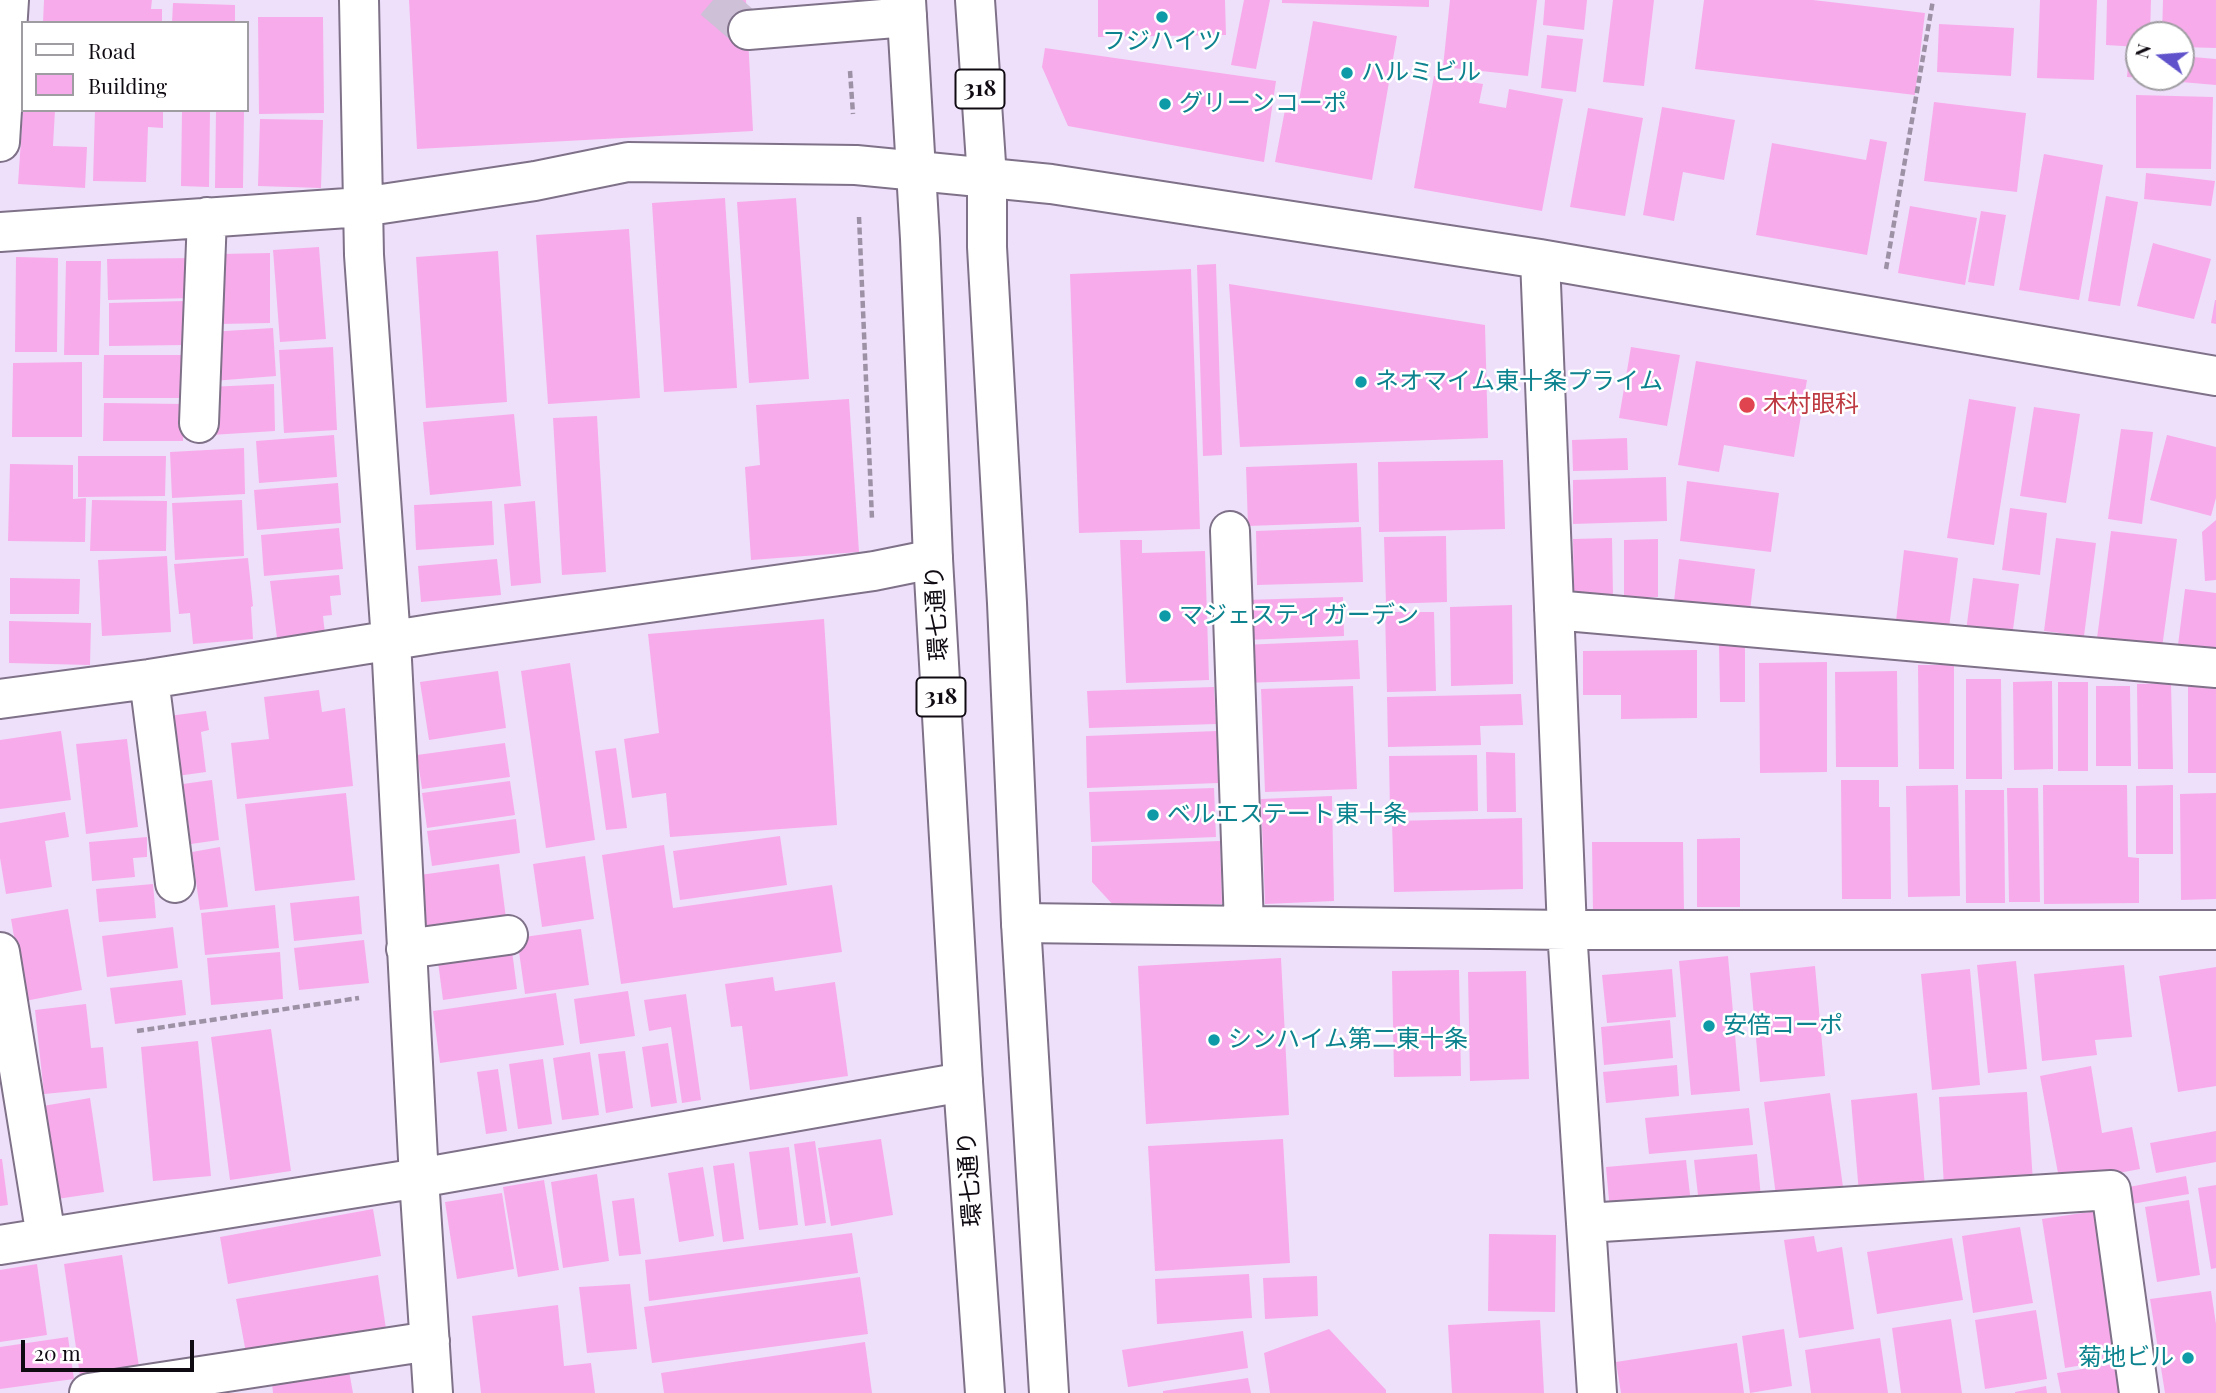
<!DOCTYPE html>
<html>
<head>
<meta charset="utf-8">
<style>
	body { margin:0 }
	#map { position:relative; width:2216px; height:1393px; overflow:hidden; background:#eee0fa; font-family:"Playfair Display",serif }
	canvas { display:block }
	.legend { position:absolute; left:21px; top:21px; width:228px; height:91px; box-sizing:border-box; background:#fff; border:2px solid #9f9da1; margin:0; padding:9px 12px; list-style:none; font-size:21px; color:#100b13 }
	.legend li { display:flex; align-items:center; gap:14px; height:35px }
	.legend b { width:35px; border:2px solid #9f9da1 }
	.north { position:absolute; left:2125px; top:21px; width:70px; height:70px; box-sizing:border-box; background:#fff; border:2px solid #9f9da1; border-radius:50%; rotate:286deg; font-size:19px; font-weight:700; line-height:28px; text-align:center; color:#100b13 }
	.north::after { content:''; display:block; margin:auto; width:24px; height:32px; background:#5f52cb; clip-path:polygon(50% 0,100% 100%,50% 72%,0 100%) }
	.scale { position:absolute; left:21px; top:1340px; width:173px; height:32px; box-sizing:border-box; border:4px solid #100b13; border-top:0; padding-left:9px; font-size:21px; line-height:24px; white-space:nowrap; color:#100b13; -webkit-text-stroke:5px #fff; paint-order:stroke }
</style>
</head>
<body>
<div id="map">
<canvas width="2216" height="1393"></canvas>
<ul class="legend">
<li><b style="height:9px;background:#fff"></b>Road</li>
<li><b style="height:19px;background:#f8abeb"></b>Building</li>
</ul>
<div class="north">N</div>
<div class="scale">20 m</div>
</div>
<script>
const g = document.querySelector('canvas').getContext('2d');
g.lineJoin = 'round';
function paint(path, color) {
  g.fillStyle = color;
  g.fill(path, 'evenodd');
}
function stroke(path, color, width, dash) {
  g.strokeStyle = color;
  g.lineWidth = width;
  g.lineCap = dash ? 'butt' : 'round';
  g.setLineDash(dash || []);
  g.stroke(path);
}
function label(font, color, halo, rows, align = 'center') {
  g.font = font + ' "Playfair Display","Noto Sans JP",serif';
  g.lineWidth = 5;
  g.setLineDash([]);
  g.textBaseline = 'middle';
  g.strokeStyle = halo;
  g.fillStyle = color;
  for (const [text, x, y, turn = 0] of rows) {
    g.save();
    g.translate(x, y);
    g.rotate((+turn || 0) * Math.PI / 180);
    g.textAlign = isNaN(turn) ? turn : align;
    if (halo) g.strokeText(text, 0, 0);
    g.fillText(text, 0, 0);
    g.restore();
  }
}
paint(new Path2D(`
	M44 0H152L151 9H162V23H43Z
	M409 0H746L753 131 417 149Z
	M1098 0H1225L1226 35 1098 37Z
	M1244 0H1270L1256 69 1231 65Z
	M1282 0H1429V7L1282 3Z
	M1450 0H1537L1528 76 1443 67Z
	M1545 0H1587L1584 30 1543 25Z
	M1613 0H1654L1644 86 1603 82Z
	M1704 0H1813L1925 13 1915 95 1695 69Z
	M2040 0H2097L2094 80 2037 78Z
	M2107 0H2151L2150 35H2139V47L2106 45Z
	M2163 0H2216V48L2181 47V35H2162Z
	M173 3 235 5V23H172Z
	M258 17H323L324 113 259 114Z
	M1313 21 1397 36 1372 180 1275 162 1285 110 1297 112Z
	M1939 24 2014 28 2011 76 1937 72Z
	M1547 35 1583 39 1576 92 1541 88Z
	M1045 48 1276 81 1264 162 1068 126 1042 67Z
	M2129 52 2139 53V78L2127 77Z
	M2181 56 2216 59V85L2146 79V77H2181Z
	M1434 76 1483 84 1479 103 1506 108 1509 89 1563 99 1542 211 1414 188Z
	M2136 95 2213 97 2211 169 2136 168Z
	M1934 102 2026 113 2017 192 1924 181Z
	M1662 107 1735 120 1724 180 1683 172 1674 221 1643 215Z
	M1588 108 1643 118 1625 216 1570 207Z
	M23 110H55L53 146 87 147 85 188 18 184Z
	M95 110H163V128L148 127 146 182 93 181Z
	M182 110H210L209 187 181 186Z
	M216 110H244L243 188H215Z
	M260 119 323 120 321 188 258 186Z
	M1870 139 1887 142 1867 255 1756 235 1772 143 1866 160Z
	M2044 154 2103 165 2079 300 2019 290Z
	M2146 173 2215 181 2211 206 2144 199Z
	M2106 196 2138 202 2120 306 2088 301Z
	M725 198 737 388 664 392 652 203Z
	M796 198 809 379 749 383 737 202Z
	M1910 206 1977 218 1965 285 1898 273Z
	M1981 211 2006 215 1994 286 1968 282Z
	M629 229 640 398 548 404 536 235Z
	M2153 243 2211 259 2194 319 2137 306Z
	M319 247 326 339 280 342 273 250Z
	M498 251 507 402 426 408 416 257Z
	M270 253V323L220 324V254Z
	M16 257 58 258 57 352H15Z
	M194 258V298L108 300 107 259Z
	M66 261H101L99 355H64Z
	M1216 264 1222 455 1203 456 1197 265Z
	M1191 269 1200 529 1079 533 1070 274Z
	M1229 284 1485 325 1488 438 1240 447Z
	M2215 300H2216V324L2211 323Z
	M185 301 186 345 109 346V303Z
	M273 328 276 376 213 381 210 332Z
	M333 347 337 430 284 433 279 350Z
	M1631 347 1680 355 1667 426 1619 418Z
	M104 355H183L182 398H103Z
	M1696 361 1807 380 1794 457 1724 445 1719 472 1678 465Z
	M82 362V437H12L13 363Z
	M274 384 275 431 211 435 208 387Z
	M849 399 859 552 751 560 745 467 760 465 756 405Z
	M1969 399 2016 407 1994 545 1947 538Z
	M104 403 184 404 183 441H103Z
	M2034 407 2080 414 2066 503 2020 496Z
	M514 414 521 486 430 495 423 422Z
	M597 416 606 572 562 575 553 418Z
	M2121 429 2153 432 2142 524 2108 519Z
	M334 435 337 477 259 483 256 441Z
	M2167 435 2216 447V498L2211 516 2150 500Z
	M1627 438 1628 470 1573 471 1572 440Z
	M244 448 245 494 172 498 170 452Z
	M78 456H166L165 496 78 497Z
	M1503 460 1505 529 1379 532 1378 462Z
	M1357 463 1359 522 1248 526 1246 467Z
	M10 464 73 465V499L86 498 85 542 8 541Z
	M1666 477 1667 521 1573 524V480Z
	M1687 481 1779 493 1771 552 1680 541Z
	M338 483 341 523 257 530 254 490Z
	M92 500 167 501 166 551H90Z
	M242 500 244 556 175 560 172 503Z
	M492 501 494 545 416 550 414 505Z
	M535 501 541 583 511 586 504 504Z
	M2010 508 2047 513 2040 575 2002 570Z
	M2216 520V580L2205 581 2202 532Z
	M1361 527 1363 582 1257 585 1256 531Z
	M339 528 343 569 264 576 261 535Z
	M2111 531 2177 539 2161 655 2096 646Z
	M1446 536 1447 602 1386 604 1384 537Z
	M1612 538 1613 596 1574 597 1573 539Z
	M2056 538 2096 543 2084 636 2044 631Z
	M1658 539V597L1624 598V540Z
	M1120 540H1142V553L1205 551 1209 680 1126 683Z
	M1904 550 1958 558 1949 628 1896 621Z
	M167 556 171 632 102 636 98 560Z
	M248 558 253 606 251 607 253 639 193 644 190 613 179 614 174 564Z
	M497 559 501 595 421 602 418 566Z
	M1679 559 1755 569 1750 611 1674 601Z
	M339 575 341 595 330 596 332 615 323 616 325 634 277 638 270 581Z
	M10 578 80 579 79 614H10Z
	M1973 578 2019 584 2012 637 1966 631Z
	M2185 589 2216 593V650L2178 645Z
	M1343 597 1344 636 1246 640 1245 600Z
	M1512 605 1513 684 1451 686 1450 607Z
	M1385 612H1434L1436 691 1387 692Z
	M824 619 837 825 670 837 666 793 632 798 624 739 659 733 648 634Z
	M9 621 91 623 90 665 9 663Z
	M1358 640 1360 679 1243 683 1242 645Z
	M1719 645H1745V702H1720Z
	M1697 650V718L1621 719V695H1583V651Z
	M1827 662V772L1760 773 1759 663Z
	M570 663 595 840 546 848 521 671Z
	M1918 665H1954V769H1919Z
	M498 671 506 728 429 740 420 682Z
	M1897 671 1898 767H1836L1835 672Z
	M1966 679H2001L2002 779H1966Z
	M2188 679H2216V773H2188Z
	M2052 681 2053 769 2014 770 2013 682Z
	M2058 682H2088V771H2058Z
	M2171 683 2173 769H2138L2137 684Z
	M1353 686 1357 789 1265 792 1261 689Z
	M2096 686H2130L2131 766H2096Z
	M1214 687 1216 724 1089 728 1087 691Z
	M319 690 322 712 345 708 353 786 237 799 231 743 269 739 264 697Z
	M1521 694 1523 725 1480 726 1481 745 1388 747 1387 697Z
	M206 711 209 730 201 732 206 772 177 776 169 716Z
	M61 731 71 800 0 809V740Z
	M1217 731 1218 783 1087 788 1086 736Z
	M127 739 138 827 86 834 76 744Z
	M505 743 510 777 422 789 417 755Z
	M616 748 627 828 606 830 595 751Z
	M1486 752 1515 753 1516 812H1487Z
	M1477 755 1478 811 1390 813 1389 756Z
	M212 780 219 840 191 844 183 784Z
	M1841 780H1879V807H1890L1891 899H1842Z
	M510 781 515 815 427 828 422 793Z
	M1958 785 1960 896 1908 897 1906 786Z
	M2043 785H2127L2128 857 2139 858V903L2044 904Z
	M2173 785V854H2136V786Z
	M1214 788 1216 837 1091 842 1089 792Z
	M2007 788H2038L2040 902H2009Z
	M1965 790H2004L2005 903H1966Z
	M346 793 355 880 255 891 245 804Z
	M2216 793V899L2181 900 2180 794Z
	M1332 796 1334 901 1265 904 1261 799Z
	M65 812 69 837 45 841 52 887 6 894 0 858V823Z
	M1522 818 1523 889 1394 892 1392 821Z
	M516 819 520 853 432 866 427 831Z
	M780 836 787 885 680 900 673 851Z
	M147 837V857L133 858 135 877 92 881 89 842Z
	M1740 838V907H1697V839Z
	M1220 841 1222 904 1115 907 1092 882V846Z
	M1592 842H1683L1684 912H1593Z
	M664 845 673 908 832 885 842 952 621 984 602 855Z
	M220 847 228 907 200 910 192 852Z
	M585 856 594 919 542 927 533 864Z
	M499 864 507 926 428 937 420 875Z
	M153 884 156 918 99 922 96 889Z
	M359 896 362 934 294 941 290 903Z
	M275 905 279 948 205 955 201 913Z
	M68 909 82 990 25 1001 11 919Z
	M173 927 178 968 107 977 102 936Z
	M581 929 589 985 525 994 517 938Z
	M364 940 369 983 299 990 294 948Z
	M512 951 517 989 443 1000 438 962Z
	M280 952 283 999 211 1005 207 958Z
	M1728 956 1740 1091 1691 1095 1679 961Z
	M1281 958 1289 1115 1146 1124 1138 966Z
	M2016 961 2027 1069 1988 1073 1977 965Z
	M2124 965 2132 1037 2095 1040 2097 1055 2042 1061 2034 974Z
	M1815 966 1825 1076 1760 1082 1750 973Z
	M2216 967V1086L2178 1092 2159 976Z
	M1672 969 1676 1017 1607 1023 1602 975Z
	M1970 969 1980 1085 1932 1090 1921 974Z
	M1459 970 1461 1076 1394 1077 1392 971Z
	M1526 971 1529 1079 1470 1081 1468 972Z
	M773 977 775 991 835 982 848 1076 750 1090 742 1026 731 1027 725 984Z
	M182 980 186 1015 115 1024 110 988Z
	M628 991 635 1036 580 1044 574 999Z
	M556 993 564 1045 440 1063 433 1011Z
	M686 994 701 1100 682 1103 671 1027 649 1031 644 1000Z
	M86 1004 91 1048 103 1047 107 1088 44 1094 35 1010Z
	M1670 1020 1673 1058 1604 1065 1601 1027Z
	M271 1029 291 1171 230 1180 211 1037Z
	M198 1041 211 1176 153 1181 141 1047Z
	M668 1043 677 1103 651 1107 642 1047Z
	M625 1051 633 1108 606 1113 598 1054Z
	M590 1052 599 1115 562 1120 553 1058Z
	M543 1059 552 1124 518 1129 509 1064Z
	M1677 1065 1679 1096 1606 1103 1603 1072Z
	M2091 1066 2102 1133 2132 1127 2140 1169 2060 1184 2040 1076Z
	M498 1069 507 1131 486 1134 477 1072Z
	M2027 1092 2033 1182 1944 1187 1939 1097Z
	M1830 1093 1843 1187 1776 1196 1764 1102Z
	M1917 1093 1925 1187 1859 1193 1851 1100Z
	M90 1098 104 1192 57 1199 43 1106Z
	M1749 1108 1753 1145 1649 1154 1645 1118Z
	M2216 1131V1162L2156 1173 2150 1143Z
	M881 1139 893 1215 831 1226 818 1148Z
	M1283 1139 1290 1263 1155 1271 1148 1146Z
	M815 1141 826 1223 805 1226 794 1144Z
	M789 1147 798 1225 759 1230 749 1152Z
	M1757 1154 1761 1198 1699 1204 1694 1160Z
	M0 1159H2L8 1205 0 1206Z
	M1686 1160 1691 1203 1610 1211 1606 1167Z
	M734 1163 744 1239 723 1242 713 1166Z
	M703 1167 714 1236 679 1242 668 1173Z
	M597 1174 609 1261 563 1268 551 1182Z
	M2186 1176 2189 1194 2132 1204 2129 1187Z
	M544 1180 559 1270 518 1277 503 1187Z
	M2216 1185V1268L2211 1269 2198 1188Z
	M502 1193 514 1269 457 1279 445 1202Z
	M634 1198 641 1254 619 1256 612 1201Z
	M2189 1200 2200 1275 2157 1282 2145 1207Z
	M373 1209 381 1256 228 1284 220 1237Z
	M2096 1211 2119 1359 2065 1368 2042 1219Z
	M2020 1227 2033 1303 1973 1313 1962 1236Z
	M852 1233 858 1273 649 1301 645 1260Z
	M1489 1234 1556 1235 1555 1312 1488 1311Z
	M1814 1236 1817 1252 1842 1247 1854 1329 1799 1338 1784 1240Z
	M1952 1238 1963 1300 1877 1314 1867 1252Z
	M122 1255 139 1367 80 1376 64 1264Z
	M37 1264 47 1335 0 1342V1270Z
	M1249 1274 1252 1318 1157 1324 1155 1279Z
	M378 1275 386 1329 246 1353 236 1299Z
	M1317 1276 1318 1316 1265 1319 1263 1278Z
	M860 1277 868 1334 652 1363 644 1307Z
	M630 1284 637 1349 587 1353 579 1287Z
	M2211 1291 2216 1324V1393H2165L2150 1299Z
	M558 1305 564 1366 591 1363 595 1393H481L472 1316Z
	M2036 1310 2047 1379 1985 1389 1975 1320Z
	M1951 1319 1962 1393H1901L1892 1328Z
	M1540 1320 1544 1393H1452L1448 1325Z
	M1329 1329 1386 1390V1393H1270L1264 1353Z
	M1784 1329 1792 1386 1750 1393 1742 1336Z
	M1243 1331 1248 1368 1128 1387 1122 1350Z
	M68 1337 74 1379 0 1389V1347Z
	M1880 1338 1888 1393H1811L1805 1350Z
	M865 1342 872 1393H664L661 1373Z
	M1737 1343 1744 1393H1621L1616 1362Z
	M2115 1364 2119 1393H2061L2057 1373Z
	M349 1371 353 1393H273L272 1383Z
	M1248 1378 1251 1393H1163V1391Z
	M2046 1386 2047 1393H2015V1392Z`), '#f8abeb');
stroke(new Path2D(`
	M713 0 748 30`), '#cdc0d7', 38, [38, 19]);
const minor = new Path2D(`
	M359 0 364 255 391 641 419 1178 433 1393
	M748 30 907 17
	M0 142 9 0
	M0 232 362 207 535 181 628 162 856 165 1051 184 1540 259 2216 376
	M1540 259 1567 930 1597 1393
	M199 423 207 217
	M1230 531 1244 926
	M1554 610 2216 668
	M149 679 175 883
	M0 699 149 679 437 633 874 571 933 559
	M1021 923 1567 930H2216
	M406 949 508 935
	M0 952 46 1237
	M1586 1223 2111 1190 2139 1393
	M0 1245 419 1178 963 1082
	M89 1393 430 1341`);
const major = new Path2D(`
	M906 0 920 239 933 559 963 1082 985 1393
	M975 0 987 178V247L1007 603 1021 923 1049 1393`);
stroke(minor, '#7e7188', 42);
stroke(major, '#7e7188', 42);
stroke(new Path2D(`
	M850 71 853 114
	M859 217 872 519
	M1886 269 1933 0
	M137 1031 359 998`), '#9d92a5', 4.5, [7, 3.5]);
stroke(minor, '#fff', 38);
stroke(major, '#fff', 38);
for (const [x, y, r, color] of [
	[1162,17,7,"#0f9aa8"],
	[1347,73,7,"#0f9aa8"],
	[1165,104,7,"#0f9aa8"],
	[1361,382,7,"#0f9aa8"],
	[1747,405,9,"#e0444e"],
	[1165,616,7,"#0f9aa8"],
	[1153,815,7,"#0f9aa8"],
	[1709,1026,7,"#0f9aa8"],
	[1214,1040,7,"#0f9aa8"],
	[2188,1358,7,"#0f9aa8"]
]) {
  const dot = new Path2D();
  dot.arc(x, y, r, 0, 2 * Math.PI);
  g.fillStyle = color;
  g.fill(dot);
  stroke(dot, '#fff', 2.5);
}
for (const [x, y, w] of [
	[980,89,49],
	[941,697,49]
]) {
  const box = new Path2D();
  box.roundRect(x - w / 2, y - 19.5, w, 39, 5);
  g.fillStyle = '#fff';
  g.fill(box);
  stroke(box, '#100b13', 2);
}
label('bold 23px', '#100b13', null, [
	["318",980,89],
	["318",941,697]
]);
label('24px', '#0d838f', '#fff', [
	["フジハイツ",1162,42,"center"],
	["ハルミビル",1361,73],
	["グリーンコーポ",1179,104],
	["ネオマイム東十条プライム",1375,382],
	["マジェスティガーデン",1179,616],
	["ベルエステート東十条",1167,815],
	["安倍コーポ",1723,1026],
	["シンハイム第二東十条",1228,1040],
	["菊地ビル",2174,1358,"right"]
], 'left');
label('24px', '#be3a42', '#fff', [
	["木村眼科",1763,405]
], 'left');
label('24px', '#100b13', '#fff', [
	["環七通り",937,613,-93],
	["環七通り",970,1179,-94]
]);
</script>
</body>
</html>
